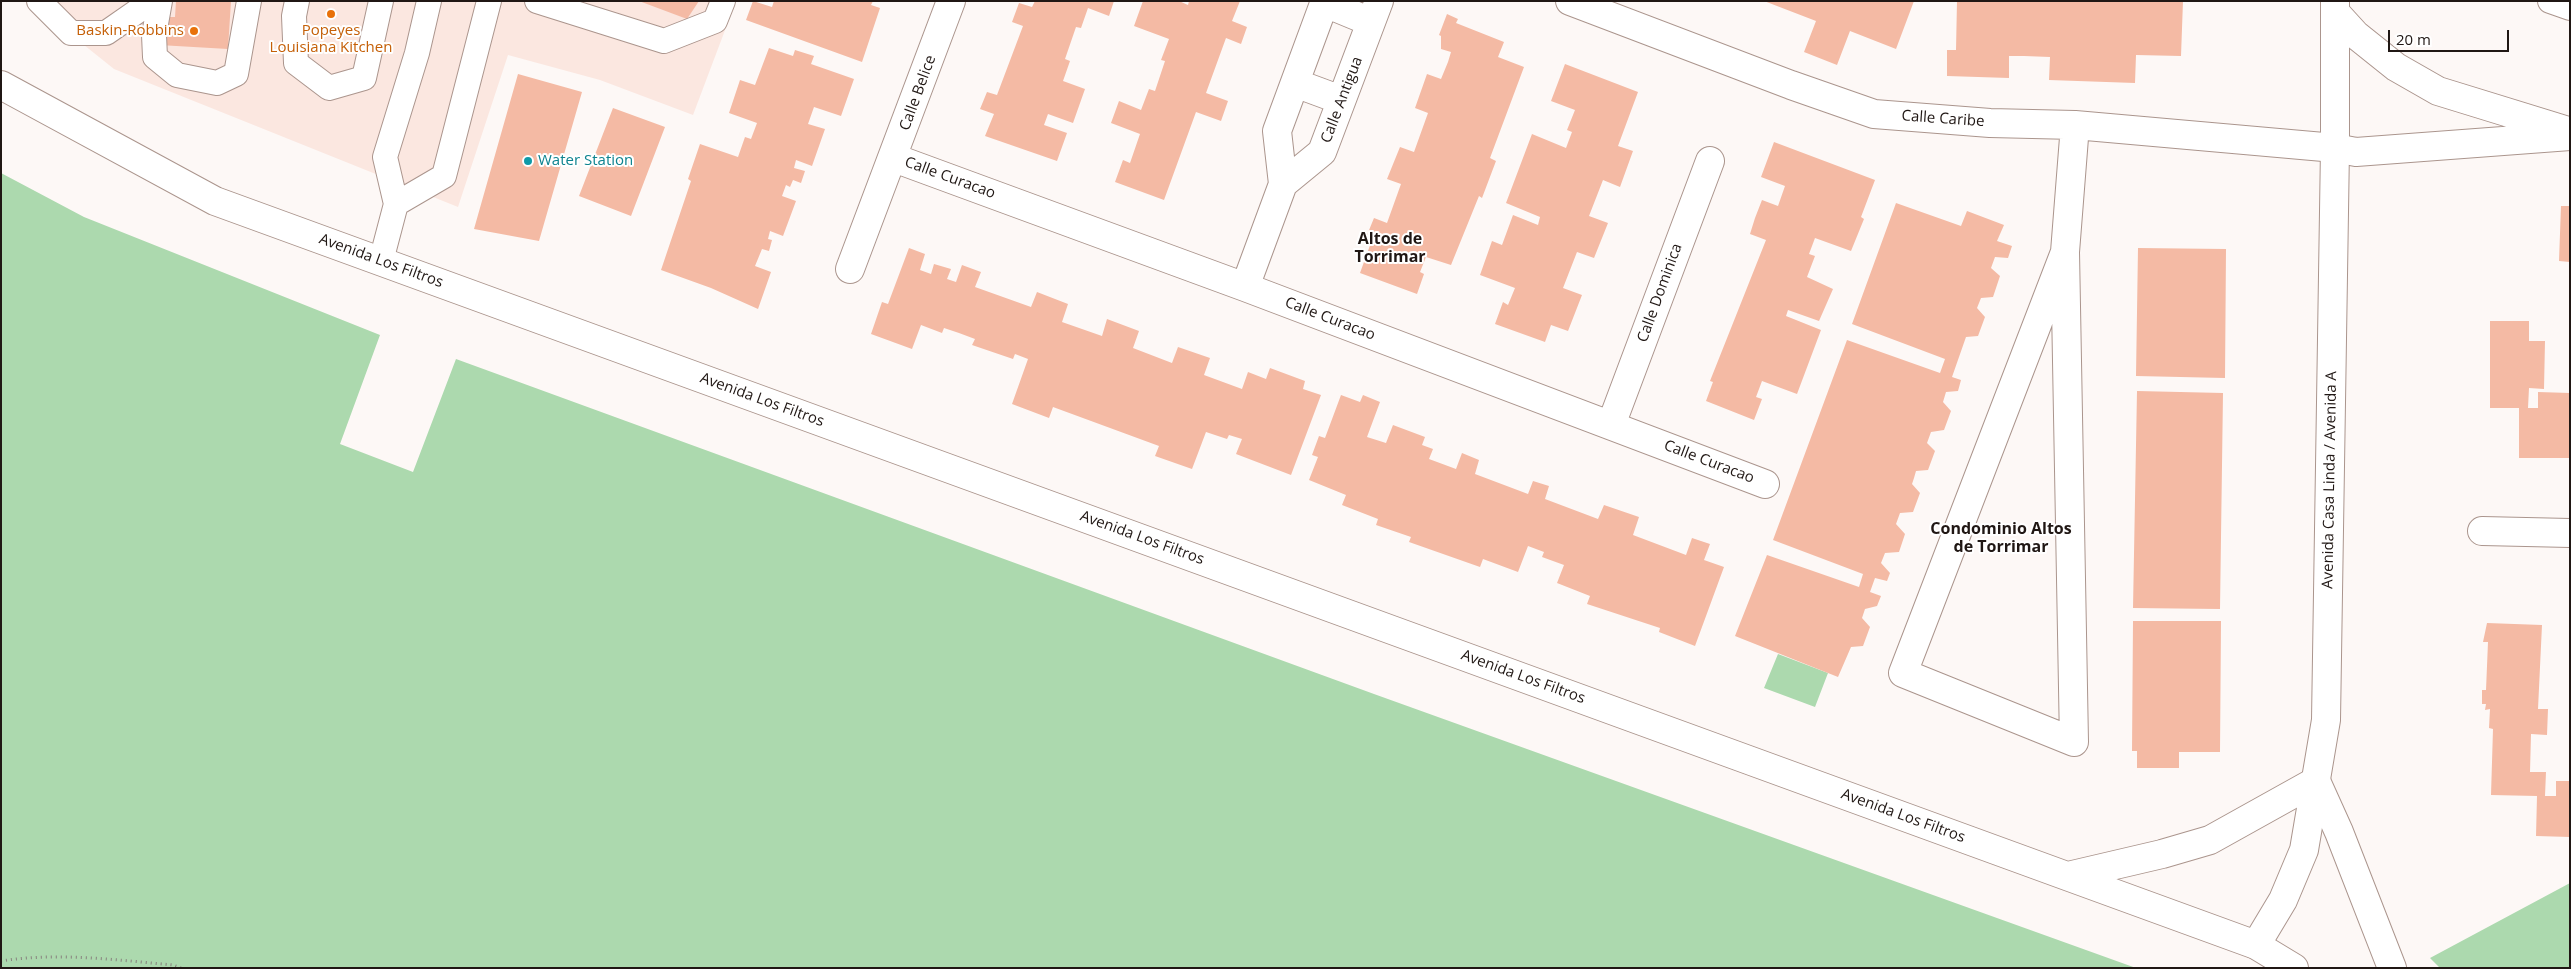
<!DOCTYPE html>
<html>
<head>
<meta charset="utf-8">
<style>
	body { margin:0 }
	#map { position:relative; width:2571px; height:969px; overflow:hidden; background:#fdf8f6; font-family:"Open Sans",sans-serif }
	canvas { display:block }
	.frame { position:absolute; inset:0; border:2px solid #201714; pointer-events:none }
	.scale { position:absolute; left:2388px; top:30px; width:121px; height:22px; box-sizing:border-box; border:2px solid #201714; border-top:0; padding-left:6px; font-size:15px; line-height:18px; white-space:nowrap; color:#201714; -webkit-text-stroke:4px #fff; paint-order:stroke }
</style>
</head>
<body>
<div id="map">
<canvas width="2571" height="969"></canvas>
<div class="frame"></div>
<div class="scale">20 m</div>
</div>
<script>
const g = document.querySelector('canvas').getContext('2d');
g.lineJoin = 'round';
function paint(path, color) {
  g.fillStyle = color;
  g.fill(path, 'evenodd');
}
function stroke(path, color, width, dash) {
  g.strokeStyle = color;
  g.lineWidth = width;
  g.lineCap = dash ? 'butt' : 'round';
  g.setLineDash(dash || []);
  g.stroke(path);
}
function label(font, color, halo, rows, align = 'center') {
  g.font = font + ' "Open Sans",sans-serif';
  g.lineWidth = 4;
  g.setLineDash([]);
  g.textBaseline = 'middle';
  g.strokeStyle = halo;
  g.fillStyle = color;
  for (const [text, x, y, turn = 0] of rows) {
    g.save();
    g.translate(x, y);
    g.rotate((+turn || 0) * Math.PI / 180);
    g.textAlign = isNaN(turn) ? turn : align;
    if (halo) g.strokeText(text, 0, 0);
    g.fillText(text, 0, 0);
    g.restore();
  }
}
paint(new Path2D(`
	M26 1H736L693 115 600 80 508 55 458 207 114 69 39 9Z`), '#fbe7e0');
paint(new Path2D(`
	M1 173 84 217 380 335 340 444 413 472 456 359 1374 694 2136 968H1Z
	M1778 654 1828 673 1815 707 1764 688Z
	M2570 883V968H2440L2430 958Z`), '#acd9ae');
paint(new Path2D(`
	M176 1H231L228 49 159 45 161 17H175Z
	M639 1H699L687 19Z
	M753 1 772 7 774 1H873L871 5 880 8 862 62 746 20Z
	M1035 1H1114L1109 16 1088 8 1081 28 1076 27 1065 59 1070 61 1063 81 1085 89 1073 123 1048 114 1044 125 1067 133 1057 161 985 136 994 114 980 109 987 92 997 95 1023 26 1012 22 1019 3 1032 7Z
	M1143 1H1179L1188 5 1189 1H1240L1232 21 1247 27 1241 44 1226 38 1206 93 1228 101 1221 121 1196 112 1164 200 1115 182 1123 160 1130 163 1140 134 1111 123 1119 101 1141 110 1149 89 1155 91 1165 61 1161 60 1169 39 1134 26Z
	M1764 1H1914L1896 49 1850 31 1837 65 1804 52 1816 21Z
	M1957 1H2183L2181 56 2136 55 2135 83 2049 80 2050 57 2024 56H2009V78L1947 76V50H1956Z
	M1447 14 1458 19 1456 23 1504 42 1498 57 1524 67 1490 158 1496 161 1482 198 1479 196 1451 265 1426 257 1420 272 1424 274 1417 294 1360 273 1373 237 1367 235 1374 218 1387 223 1401 184 1387 179 1400 147 1414 152 1428 113 1415 108 1427 74 1441 79 1448 62 1451 52 1441 49V36L1439 35Z
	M769 48 793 56 795 50 814 56 811 64 854 79 841 116 814 107 808 124 825 129 812 166 796 160 794 168 805 171 801 183 793 180 790 187 786 185 782 196 796 201 783 236 770 231 768 239 772 240 769 251 762 249 755 266 771 272 758 309 711 288 661 270 691 181 688 179 700 144 738 157 745 137 751 139 757 123 729 113 740 80 755 85Z
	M1565 64 1638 92 1618 146 1633 151 1620 187 1603 180 1589 216 1608 223 1594 258 1577 252 1563 288 1582 295 1568 331 1551 325 1545 342 1495 324 1503 302 1508 305 1515 288 1480 275 1492 241 1502 245 1513 215 1538 225 1540 217 1506 203 1532 134 1566 148 1572 132 1567 130 1575 110 1551 101Z
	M518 74 582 92 539 241 474 229Z
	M613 108 665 127 631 216 579 196Z
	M1774 142 1875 180 1861 217 1864 219 1851 251 1815 238 1809 254 1815 256 1807 277 1833 289 1819 321 1788 310 1786 316 1821 330 1797 394 1762 381 1756 397 1762 399 1754 420 1706 401 1713 382 1710 381 1766 240 1750 234 1755 218 1762 200 1778 206 1785 186 1761 177Z
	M1896 203 1961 226 1967 211 2004 225 1997 241 2012 246 2008 258 1995 257 1991 268 2000 276 1993 297 1981 298 1977 308 1985 317 1978 336 1966 337 1952 377 1961 380 1958 391 1946 392 1943 402 1951 411 1944 430 1931 432 1927 443 1935 451 1928 470 1916 471 1914 478 1912 484 1920 493 1913 512 1900 513 1896 524 1905 534 1899 552 1885 553 1881 563 1890 573 1887 581 1875 578 1870 592 1881 596 1877 606 1865 609 1862 618 1870 627 1863 646 1851 647 1838 677 1735 636 1767 555 1859 587 1863 574 1773 540 1847 340 1940 373 1945 359 1852 324Z
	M2561 206H2570V262L2559 261Z
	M909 248 925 254 920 270 931 274 934 264 951 269 947 279 956 282 962 265 981 272 975 287 1031 307 1037 292 1068 304 1062 322 1102 336 1107 319 1139 331 1133 348 1172 363 1178 347 1210 358 1204 375 1242 389 1248 372 1266 379 1270 368 1305 381 1303 389 1321 395 1291 475 1236 454 1242 439 1229 435 1227 439 1206 432 1192 469 1155 456 1159 446 1053 407 1049 418 1012 404 1028 359 1015 354 1013 359 972 345 975 339 959 333 944 328 942 333 921 325 912 349 871 334 882 302 888 304Z
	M2138 248 2226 249 2225 378 2136 376Z
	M2490 321H2529V341H2545L2544 389 2529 388 2528 408H2538V392L2570 393V458H2519V408H2490Z
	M2137 391 2223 393 2220 609 2133 608Z
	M1341 395 1360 402 1363 395 1380 402 1367 437 1386 443 1393 425 1425 437 1422 445 1433 449 1429 459 1456 469 1462 453 1479 460 1475 474 1528 494 1533 481 1549 486 1545 499 1598 519 1604 505 1639 517 1633 535 1686 555 1692 538 1710 544 1704 560 1724 567 1695 646 1659 632 1660 628 1587 604 1590 596 1557 583 1564 565 1542 557 1544 552 1528 546 1518 572 1483 559 1480 567 1409 542 1411 537 1376 525 1378 519 1342 505 1346 495 1309 480 1318 457 1312 455 1319 436 1325 438Z
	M2133 621H2221L2220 752H2179V768H2137V751H2132Z
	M2487 623 2542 625 2538 709H2548L2547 735 2531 734 2530 772H2546L2545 796H2556V781H2570V837L2536 836 2537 796 2491 795 2493 729 2489 728 2490 709 2485 710 2486 704H2482V690H2486L2488 642H2483Z`), '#f4baa4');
const service = new Path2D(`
	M39 1 71 33H106L142 8 144 1
	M160 1 154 35 155 57 177 75 217 83 236 74 249 1
	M297 1 294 16 296 63 329 88 364 78 381 1
	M537 1 664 41 715 21 723 1
	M2550 1 2570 8
	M396 204 444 176 489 1
	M381 261 396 204 385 157 417 53 429 1`);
const minor = new Path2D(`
	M1570 1 1791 85 1874 114 1990 123 2075 125 2335 148 2356 152 2570 136
	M1325 3 1371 22
	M2335 12 2356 35 2396 67 2438 91 2568 131
	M1295 83 1341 100
	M894 158 1245 287 1765 484
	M1283 184 1322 152 1379 1
	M2065 252 2074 742 1903 673 2065 252 2075 125
	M850 269 951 1
	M1245 287 1283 184 1277 131 1325 1
	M1611 425 1710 161
	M2482 531 2570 533`);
const tertiary = new Path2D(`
	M2256 945 2283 900 2304 850 2326 720 2335 148V1`);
const secondary = new Path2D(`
	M1 85 215 201 2256 945 2294 968
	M2068 876 2162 854 2210 840 2316 781 2339 832 2392 968`);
stroke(service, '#ab958d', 26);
stroke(minor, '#ab958d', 30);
stroke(tertiary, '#ab958d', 30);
stroke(secondary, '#ab958d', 30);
stroke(new Path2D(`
	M1 961C57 952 117 960 173 965L181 968`), '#87807d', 3, [1, 4]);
stroke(service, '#fff', 24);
stroke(minor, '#fff', 28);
stroke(tertiary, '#fff', 28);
stroke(secondary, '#fff', 28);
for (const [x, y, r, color] of [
	[331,14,5,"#e8710a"],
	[194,31,5,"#e8710a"],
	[528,161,5,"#0f9aa8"]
]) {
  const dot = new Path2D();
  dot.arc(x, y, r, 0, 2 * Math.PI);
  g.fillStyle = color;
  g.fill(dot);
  stroke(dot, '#fff', 2);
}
label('15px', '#c56008', '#fff', [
	["Baskin-Robbins",184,31],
	["Popeyes",331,31,"center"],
	["Louisiana Kitchen",331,48,"center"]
], 'right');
label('15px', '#201714', '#fff', [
	["Calle Belice",918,93,-70],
	["Calle Antigua",1342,100,-69],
	["Calle Caribe",1943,119,4],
	["Calle Curacao",950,178,20],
	["Avenida Los Filtros",381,261,20],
	["Calle Dominica",1660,293,-70],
	["Calle Curacao",1330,319,21],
	["Avenida Los Filtros",762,400,20],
	["Calle Curacao",1709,462,21],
	["Avenida Casa Linda / Avenida A",2330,480,-89],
	["Avenida Los Filtros",1142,538,20],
	["Avenida Los Filtros",1523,677,20],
	["Avenida Los Filtros",1903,816,20]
]);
label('15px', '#0d838f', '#fff', [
	["Water Station",538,161]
], 'left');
label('bold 16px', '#201714', '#fff', [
	["Altos de",1390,239],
	["Torrimar",1390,257],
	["Condominio Altos",2001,529],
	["de Torrimar",2001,547]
]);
</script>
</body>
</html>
